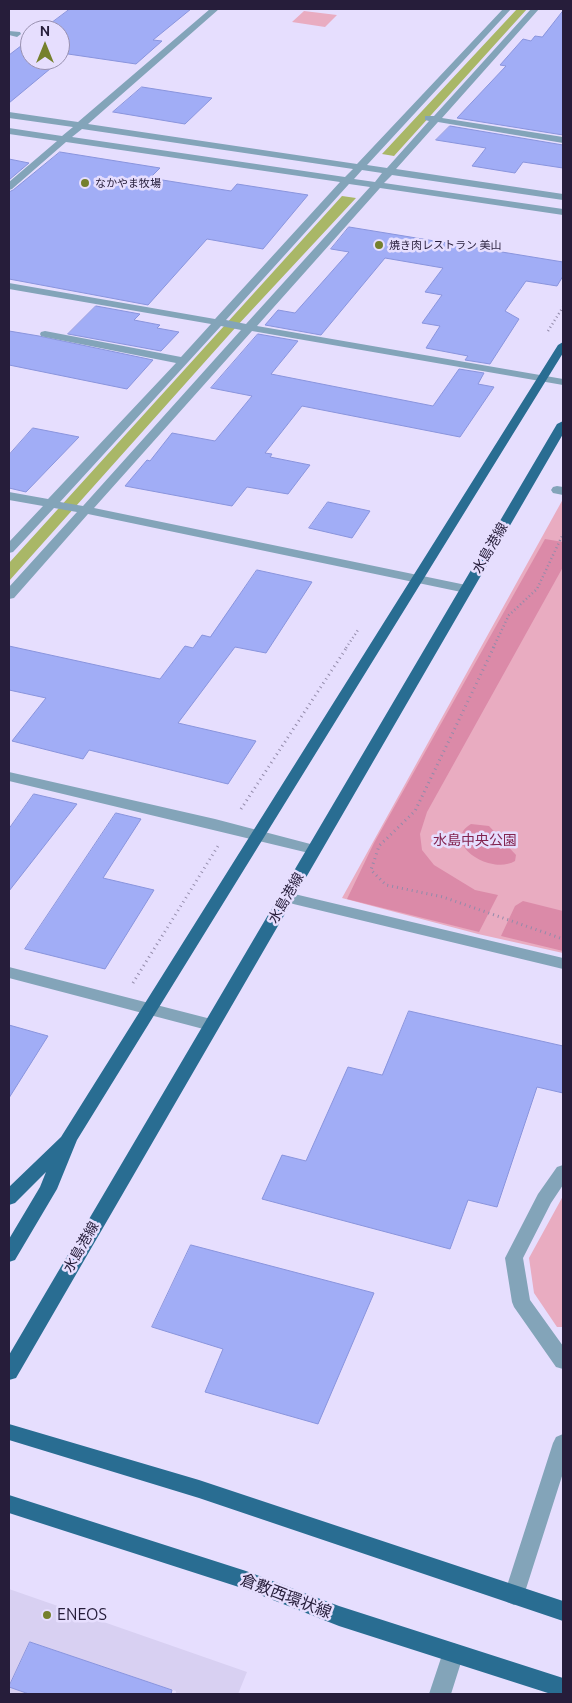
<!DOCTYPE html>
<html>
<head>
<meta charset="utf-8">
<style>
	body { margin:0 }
	#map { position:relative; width:572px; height:1703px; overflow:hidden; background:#e6defe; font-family:Ubuntu,sans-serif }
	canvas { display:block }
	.frame { position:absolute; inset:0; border:10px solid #261d3a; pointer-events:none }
	.north { position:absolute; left:20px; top:20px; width:50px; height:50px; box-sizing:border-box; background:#e6defe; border:1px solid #9991b0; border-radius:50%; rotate:0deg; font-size:14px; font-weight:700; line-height:20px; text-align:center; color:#261d3a }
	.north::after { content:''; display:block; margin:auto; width:18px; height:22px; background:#75802d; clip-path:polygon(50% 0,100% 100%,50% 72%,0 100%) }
</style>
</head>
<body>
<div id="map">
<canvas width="572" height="1703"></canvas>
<div class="frame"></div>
<div class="north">N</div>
</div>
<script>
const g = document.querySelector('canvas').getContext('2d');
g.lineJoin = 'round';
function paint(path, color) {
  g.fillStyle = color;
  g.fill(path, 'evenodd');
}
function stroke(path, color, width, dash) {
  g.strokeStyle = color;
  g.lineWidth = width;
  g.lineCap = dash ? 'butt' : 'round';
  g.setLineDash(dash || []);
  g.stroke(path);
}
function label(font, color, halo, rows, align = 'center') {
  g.font = font + ' Ubuntu,"Noto Sans JP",sans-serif';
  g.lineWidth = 5;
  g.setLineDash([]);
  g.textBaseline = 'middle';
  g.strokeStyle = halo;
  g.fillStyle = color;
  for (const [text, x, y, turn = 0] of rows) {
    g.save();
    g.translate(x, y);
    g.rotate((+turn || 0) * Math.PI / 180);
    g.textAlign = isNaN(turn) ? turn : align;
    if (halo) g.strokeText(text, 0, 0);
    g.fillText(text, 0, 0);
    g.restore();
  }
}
paint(new Path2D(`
	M9 1589 247 1672 238 1694H176V1691L30 1642 9 1687 29 1694H9Z`), '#d8d0f2');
paint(new Path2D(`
	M304 11 337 15 325 27 292 22Z
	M563 499V953L478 934 342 898Z
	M563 1196V1327H557L534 1293 529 1258Z`), '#e9acc1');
paint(new Path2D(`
	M545 539 563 542V567L427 812 420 834 422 850 434 865 475 890 498 895 479 932 347 899 374 843Z
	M471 824 489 826 516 855 515 861C490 876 440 842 471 824Z
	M523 901 563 911V951L501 936 515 906Z`), '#db8aa8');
paint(new Path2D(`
	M517 9H527L394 156 382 154Z
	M342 196 356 198 236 327 9 581V563Z`), '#a9b767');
const building = new Path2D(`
	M70 9H191L153 40 162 41 136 64 68 54 9 103V55L30 39V60H60V30H42Z
	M563 11V135L457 118 506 66 500 65 523 39 531 41 535 36 542 37Z
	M142 87 212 98 185 124 113 112Z
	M450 126 563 145V168L523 162 515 173 472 166 486 148 436 140Z
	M60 152 160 168 150 178 231 191 237 184 308 195 263 249 207 239 148 305 9 279V192L13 190Z
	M9 159 29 163 9 180Z
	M349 227 563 262V276L557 286 526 281 505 311 519 319 490 364 465 360 468 356 426 348 440 326 422 323 442 295 425 292 443 268 385 258 321 335 265 325 278 310 295 313 349 252 331 249Z
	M96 306 140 314 134 320 160 325 157 328 179 332 161 351 68 334Z
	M9 331 39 336 153 360 127 389 9 365Z
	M258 334 298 341 271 374 433 406 459 369 484 373 478 384 494 387 460 437 302 406 265 453 272 454 270 457 310 465 288 494 247 487 232 506 125 486 147 460 150 461 172 433 215 441 252 396 211 388Z
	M33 428 79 437 26 492 9 488V455Z
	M328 502 370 511 352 538 309 528Z
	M257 570 312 582 266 653 235 647 178 723 256 741 228 784 89 750 83 759 12 741 46 698 9 690V646L160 679 185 646 193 648 202 635 210 637Z
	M34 794 77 804 9 891V829Z
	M116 813 141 819 103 878 154 890 105 969 25 949Z
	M409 1011 563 1046V1093L537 1087 497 1207 468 1200 450 1249 262 1199 282 1155 306 1161 348 1067 382 1075Z
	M9 1025 48 1036 9 1098Z
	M191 1245 374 1293 318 1424 205 1392 223 1349 152 1327Z
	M30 1642 172 1690 171 1694H29L9 1687Z`);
paint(building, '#a1adf6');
stroke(building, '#8994dd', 1);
stroke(new Path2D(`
	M548 331 563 307
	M346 648 358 630
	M493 648 509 615 537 589 563 534`), '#938baa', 2.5, [1, 3]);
stroke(new Path2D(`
	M494 647 415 811 379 846 371 870 386 885 443 897 563 939
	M241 809 347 647
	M133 983 218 846`), '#938baa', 3, [1, 4]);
paint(new Path2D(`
	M210 9H219L88 124 357 164 503 9H511L367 165 387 168 429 121 425 120V116H434L531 9H539L442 118 563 137V143L438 122 396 169 563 194V200L392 175 384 183 563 209V215L380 188 257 326 563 379V385L252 331 94 508 466 585 472 589 471 592 466 593 88 514 14 598 9 599V587L77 512 54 508 13 552 9 553V542L43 506 9 500V492L48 499 176 363 45 337 41 336 40 334 41 332 45 331 181 357 211 324 9 289V283L215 319 340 182 66 142 12 189 9 190V182L57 141 9 134V128L62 136 73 127 9 118V112L78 122ZM82 129 353 169 345 177 72 137ZM362 170 382 173 375 182 354 179ZM349 184 370 187 246 324 226 320ZM221 326 241 330 83 506 60 502Z
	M9 31 20 32 21 34 17 37 9 35Z
	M557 486 563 487V495L553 493 551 490 553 487Z
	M9 772 215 819 318 846 320 849 318 852 313 854 9 781Z
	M286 892 563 958V969L281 901 278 897 281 893Z
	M9 967 211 1019 217 1021 219 1025 217 1029 211 1031 9 978Z
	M563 1165V1185L551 1203 523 1258 530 1300 563 1346V1369L556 1367 514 1307 512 1302 505 1258 538 1194 557 1167Z
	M563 1434V1473L524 1595 521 1602 514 1605 507 1602 504 1595 553 1443 556 1437Z
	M453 1643 461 1646 464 1653 451 1694H429L445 1646Z`), '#83a4b9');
paint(new Path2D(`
	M563 342V353L77 1140 57 1189 15 1260 9 1262V1239L40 1187 46 1172 15 1203 9 1205V1187L61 1137 558 345Z
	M563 421V434L16 1378 9 1380V1355L557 424Z
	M9 1424 199 1480 563 1601V1621L199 1498 9 1440Z
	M9 1495 246 1571 339 1606 563 1678V1694H551L339 1626 245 1589 9 1513Z`), '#296d92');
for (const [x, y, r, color] of [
	[85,183,5,"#75802d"],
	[379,245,5,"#75802d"],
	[47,1615,5,"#75802d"]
]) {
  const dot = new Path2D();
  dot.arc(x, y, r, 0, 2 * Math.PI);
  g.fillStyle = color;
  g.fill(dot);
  stroke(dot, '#e6defe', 2);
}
label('11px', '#261d3a', '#e6defe', [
	["なかやま牧場",95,183],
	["焼き肉レストラン 美山",389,245]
], 'left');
label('14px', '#261d3a', '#e6defe', [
	["水島港線",490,548,-60],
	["水島港線",286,898,-60],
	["水島港線",81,1247,-60]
]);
label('14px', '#82234f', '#e6defe', [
	["水島中央公園",475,840]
]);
label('16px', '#261d3a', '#e6defe', [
	["倉敷西環状線",286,1596,21]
]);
label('16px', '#261d3a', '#e6defe', [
	["ENEOS",57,1615]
], 'left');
</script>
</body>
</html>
